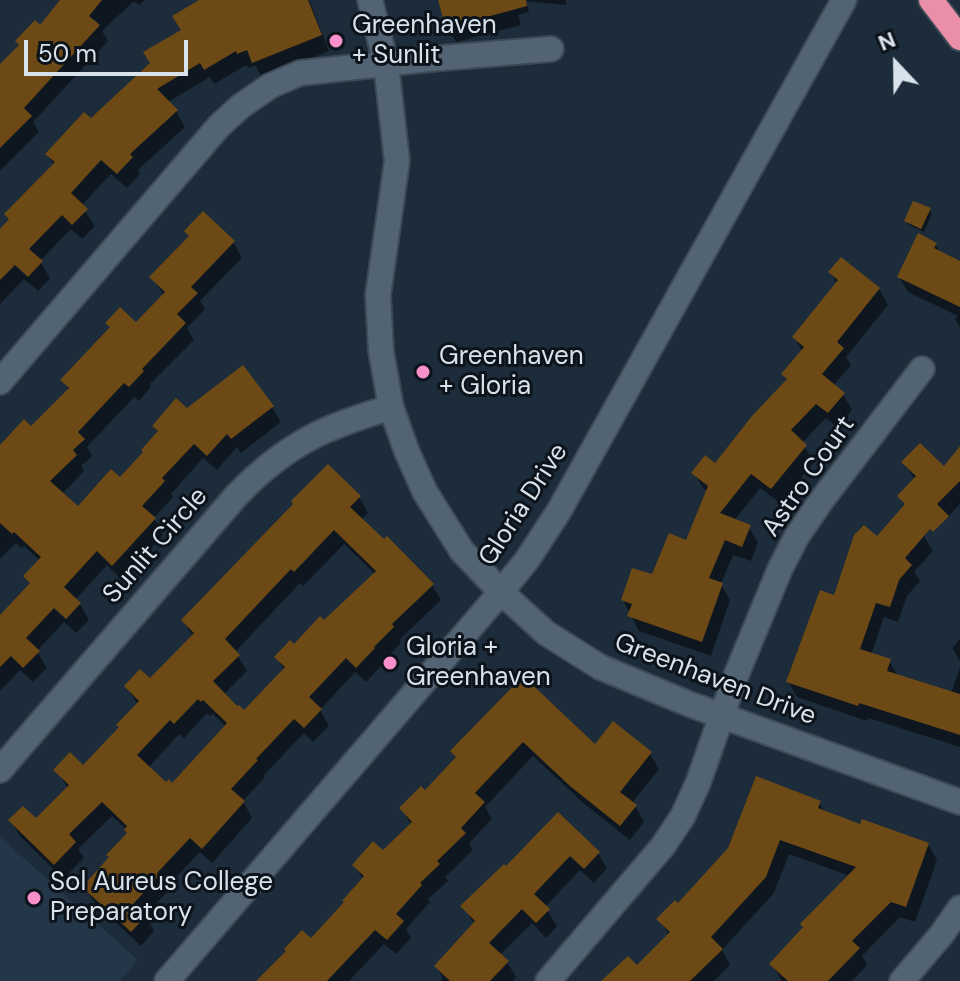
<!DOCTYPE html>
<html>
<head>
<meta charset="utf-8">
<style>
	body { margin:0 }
	#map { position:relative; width:960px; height:981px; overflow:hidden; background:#1c2c3a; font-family:"DM Sans",sans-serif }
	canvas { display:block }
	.north { position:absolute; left:856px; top:24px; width:80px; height:80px; -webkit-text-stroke:6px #0d131a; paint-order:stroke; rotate:338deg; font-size:22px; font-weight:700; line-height:32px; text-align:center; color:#d8e2eb }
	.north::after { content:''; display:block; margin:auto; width:28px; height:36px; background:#d8e2eb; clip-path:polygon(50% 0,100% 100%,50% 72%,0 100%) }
	.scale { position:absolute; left:24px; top:40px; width:164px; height:36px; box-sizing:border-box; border:4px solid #d8e2eb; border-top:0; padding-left:10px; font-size:24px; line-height:28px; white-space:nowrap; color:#d8e2eb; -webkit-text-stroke:6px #0d131a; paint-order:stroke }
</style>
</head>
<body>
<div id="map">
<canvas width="960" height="981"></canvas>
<div class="north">N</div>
<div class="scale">50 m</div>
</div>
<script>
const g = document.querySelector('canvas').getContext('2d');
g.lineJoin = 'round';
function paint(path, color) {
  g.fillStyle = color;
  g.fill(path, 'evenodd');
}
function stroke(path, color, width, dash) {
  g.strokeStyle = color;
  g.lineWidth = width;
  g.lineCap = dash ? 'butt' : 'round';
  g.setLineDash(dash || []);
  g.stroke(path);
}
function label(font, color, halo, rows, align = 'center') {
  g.font = font + ' "DM Sans",sans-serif';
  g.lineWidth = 6;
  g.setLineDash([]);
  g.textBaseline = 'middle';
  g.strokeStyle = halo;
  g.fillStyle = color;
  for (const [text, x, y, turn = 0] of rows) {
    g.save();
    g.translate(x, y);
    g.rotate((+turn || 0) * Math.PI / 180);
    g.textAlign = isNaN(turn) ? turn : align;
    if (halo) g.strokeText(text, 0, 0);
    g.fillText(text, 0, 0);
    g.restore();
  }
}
paint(new Path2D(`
	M0 837 138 960 120 981H0Z`), '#233749');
paint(new Path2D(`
	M63 0H145L139 5 134 1 102 31 108 41 33 122 39 132 0 171V67L40 27Z
	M203 0H309L329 51 262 78 255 65 248 68 246 65 214 84 210 77 168 102 176 111 185 127 138 170 140 174 127 188 111 174 81 206 95 226 82 239 71 229 40 261 50 278 38 291 24 279 0 304V231L54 165 48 154 91 121 183 31Z
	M440 0H566V5L526 1 529 12 518 15 521 25 456 42 447 27Z
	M929 210 932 214 924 232 909 225 906 221Z
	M233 242 242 258 200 301 205 309 187 328 194 340 150 384 151 387 139 401 134 397 87 447 92 456 81 466 84 471 62 494 78 509 121 480 158 433 154 426 187 411 272 407 281 422 241 453 237 447 217 470 203 458 171 494 173 497 154 518 163 535 122 580 107 565 75 600 80 604 89 620 76 633 64 622 37 651 47 668 33 682 20 670 0 691V618L31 585 26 576 40 561 24 546 21 548 16 543 0 559V448L31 428 69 391 63 380 111 329 108 323 136 325 164 296 152 277Z
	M935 244 941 254 960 263V327L955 319 958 316 908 292 899 277Z
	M831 273 879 289 888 305 846 357 851 365 833 386 843 394 852 410 837 427 826 418 802 443 814 462 780 503 760 488 734 521 749 527 758 542 751 561 733 555 721 584 730 600 711 656 639 631 623 600 654 577 687 543 708 492 703 488 694 473 716 465 788 382 783 374 802 351 794 337 837 284Z
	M960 449V504L947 518 913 477 904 462 944 469Z
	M359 497 368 513 361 520 432 585 441 600 399 640 401 643 381 663 382 665 366 682 355 672 320 710 329 726 313 742 304 733 264 775 265 777 243 801 252 818 212 863 200 852 165 889 167 892 145 916 154 931 141 946 94 902 85 887 128 834 126 829 112 816 78 849 84 858 63 879 20 836 11 821H36L68 788 56 770 83 768 121 729 138 705 127 687 150 681 192 635 183 620ZM344 544 375 574 324 623 277 657 284 670 244 713 223 695 247 671 235 652 300 583 303 586ZM207 713 210 716 213 714 226 727 173 785H166L148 768 179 734 184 738Z
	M924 536 933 551 914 572 920 581 907 596 898 622 884 617 871 655 889 661 898 676 951 693 960 667V747L868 718 867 721 797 697 788 681 835 597 877 538Z
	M960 639V661L952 648Z
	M523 679 595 747 650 754 659 769 632 803 635 806 644 822 630 840 581 801 533 756 485 807 492 819 469 843 473 850 445 877 448 881 428 899 430 902 406 929 411 938 396 954 384 944 349 981H259L311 941 363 880 355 865 383 853 412 826 401 808 425 793 457 759 452 751Z
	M819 802 825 813 861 826 928 844 937 860 915 922 900 917 862 956 867 965 852 981H782L772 965 850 876 789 854 774 893 722 950 730 965 714 981H616L637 968 670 936 659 919Z
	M558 814 598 853 607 868 594 883 580 870 545 907 557 926 546 938 532 923 500 955 507 962 516 977 513 981H440L443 978 436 966 475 925 463 906 506 869Z`), '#0007');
paint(new Path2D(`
	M60 0H102L89 16 100 25 24 108 32 116 0 148V64L19 45 15 41 35 20 40 25Z
	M199 0H308L322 35 252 63 247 50 237 54 236 51 204 70 200 63 157 89 178 110 130 154 133 157 117 174 101 160 71 193 88 209 72 225 62 215 29 249 43 261 28 277 15 265 0 280V229L9 219 4 214 55 162 45 154 84 112 91 118 150 63 143 52 181 30 172 16Z
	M438 0H526L527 6 446 28Z
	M913 201 931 208 921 229 904 221Z
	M203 211 235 241 191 287 198 293 177 314 186 323 142 369 144 371 129 387 124 383 78 432 85 439 73 450 77 455 50 481 78 506 111 469 120 477 143 452 141 450 158 431 152 426 176 398 187 408 243 365 274 406 231 439 227 434 207 456 194 444 162 478 165 481 142 506 156 518 112 566 97 551 64 587 81 603 66 619 54 608 26 638 40 651 23 668 11 656 0 667V615L30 583 23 576 41 557 14 532 12 534 0 523V445L24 419 31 426 69 388 60 380 110 327 105 323 120 307 136 322 165 292 149 277 189 236 184 231Z
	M918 233 937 243 934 248 960 261V307L897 277Z
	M841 257 880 288 837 342 844 348 822 374 845 393 828 413 816 404 791 430 807 445 771 489 751 474 720 513 751 525 742 547 725 540 709 578 723 583 702 642 627 616 632 604 621 600 632 568 652 574 669 533 686 540 708 486 691 473 705 455 715 463 752 416 787 379 781 374 804 347 792 337 838 280 828 272Z
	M920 443 944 466 960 446V481L937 504 949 516 933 532 930 529 905 558 912 565 899 580 890 607 876 603 860 649 891 659 887 671 960 694V735L859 703 858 706 786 682 820 590 834 595 854 535 864 525 877 536 905 504 897 496 916 476 901 462Z
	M328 464 361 496 350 507 384 539 387 536 434 584 392 624 394 627 374 647 375 648 356 668 346 658 309 697 322 709 304 728 294 719 256 759 258 760 231 789 245 801 202 849 190 838 157 873 160 875 134 903 147 915 131 932 82 887 109 857 106 855 127 833 124 830 127 826 102 802 69 834 76 842 54 865 8 820 23 806 36 818 69 785 53 770 70 752 83 765 119 727 116 725 139 701 124 686 140 669 150 678 194 633 181 620 293 504 291 501ZM334 530 376 571 324 620 320 616 294 644 290 640 274 657 285 667 244 710 239 705 237 706 213 681 240 655 225 639 291 569 294 572ZM198 699 201 702 203 700 227 723 172 783 169 779 166 782 137 755 170 720 174 724Z
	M523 676 595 744 613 721 652 752 620 792 637 805 620 826 570 786 523 742 475 793 485 802 461 828 466 833 437 861 440 864 420 883 422 885 396 914 404 921 387 940 375 930 327 981H256L286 951 284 949 302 930 311 938 344 902 342 901 364 876 352 865 373 841 383 850 412 822 399 808 421 786 425 790 456 757 450 751Z
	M756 776 821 801 818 808 860 824 862 819 929 843 906 907 891 902 852 941 860 948 828 981H788L769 964 803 927 800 924 856 867 780 840 766 877 711 937 723 949 690 981H601L628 956 637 965 670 932 656 919 675 900 678 903 728 848Z
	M558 812 600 852 584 869 570 856 534 894 550 909 536 923 522 909 489 943 509 961 490 981H450L434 966 475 921 460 906 504 864 506 866Z`), '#6c4915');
const minor = new Path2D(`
	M370 0 386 64 397 161 378 295 381 351 391 407 407 452 425 492 462 551 501 592 546 633 600 667 689 704 960 802
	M0 382 219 126 241 106 270 86 300 73 430 59 551 49
	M0 770 237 495C259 472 282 453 310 438 335 424 365 416 391 407
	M167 981 501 592 527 560 559 511 844 0
	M548 981 663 846 683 816 698 783 735 678 780 569 797 536 821 501 922 369
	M902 981 942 934 960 908`);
const highway = new Path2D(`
	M931 0 960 38`);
stroke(minor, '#3d4a55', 28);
stroke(highway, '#3d4a55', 28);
stroke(minor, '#526373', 24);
stroke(highway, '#e990a8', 24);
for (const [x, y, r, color] of [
	[336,41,8,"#f890cc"],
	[423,372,8,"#f890cc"],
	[390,663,8,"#f890cc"],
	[34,898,8,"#f890cc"]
]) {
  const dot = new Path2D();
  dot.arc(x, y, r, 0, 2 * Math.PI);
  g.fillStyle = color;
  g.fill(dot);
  stroke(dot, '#0d131a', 3);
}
label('26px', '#d8e2eb', '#0d131a', [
	["Greenhaven",352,26],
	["+ Sunlit",352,56],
	["Greenhaven",439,357],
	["+ Gloria",439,387],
	["Gloria +",406,648],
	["Greenhaven",406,678],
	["Sol Aureus College",50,883],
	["Preparatory",50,913]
], 'left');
label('26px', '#d8e2eb', '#0d131a', [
	["Astro Court",809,477,-55],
	["Gloria Drive",524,505,-57],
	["Sunlit Circle",156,546,-49],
	["Greenhaven Drive",715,680,21]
]);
</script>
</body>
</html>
